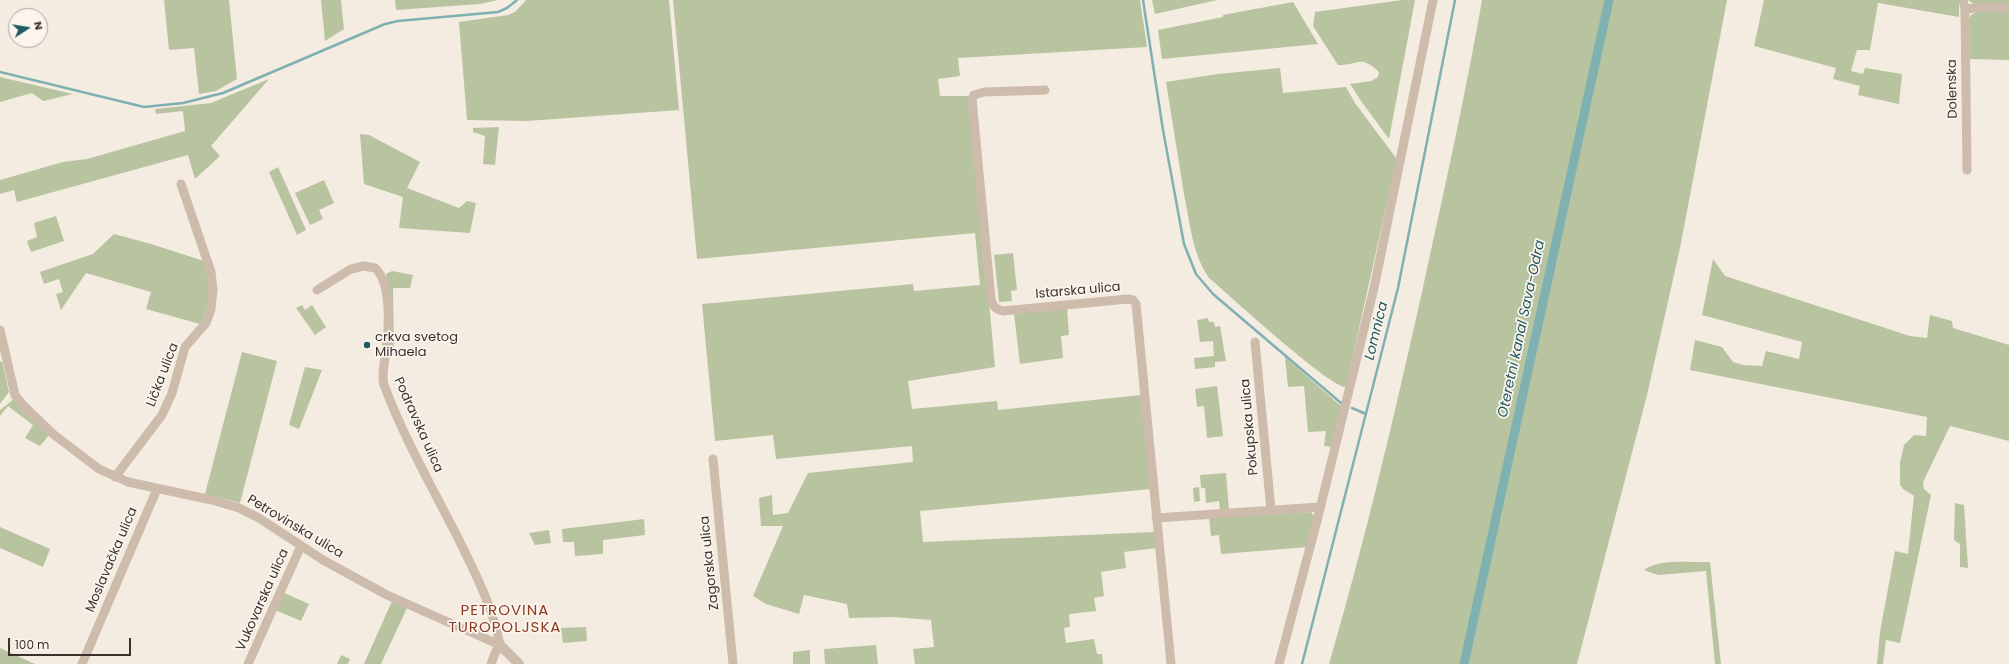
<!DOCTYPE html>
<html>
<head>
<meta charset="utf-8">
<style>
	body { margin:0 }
	#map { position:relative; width:2009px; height:664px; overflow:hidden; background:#f4ebe1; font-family:Poppins,sans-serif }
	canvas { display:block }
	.north { position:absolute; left:8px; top:8px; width:40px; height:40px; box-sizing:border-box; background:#fbf5ee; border:1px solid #aea6a0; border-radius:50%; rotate:78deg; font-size:11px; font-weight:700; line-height:16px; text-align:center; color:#3b302b }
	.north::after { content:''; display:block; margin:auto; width:14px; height:18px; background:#1f5a5e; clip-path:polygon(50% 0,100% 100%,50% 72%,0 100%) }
	.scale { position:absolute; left:8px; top:638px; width:123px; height:18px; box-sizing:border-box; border:2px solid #3b302b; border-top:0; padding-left:5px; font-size:12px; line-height:14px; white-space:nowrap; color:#3b302b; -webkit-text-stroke:3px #fbf5ee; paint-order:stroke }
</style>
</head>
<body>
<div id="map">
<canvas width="2009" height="664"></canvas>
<div class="north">N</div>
<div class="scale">100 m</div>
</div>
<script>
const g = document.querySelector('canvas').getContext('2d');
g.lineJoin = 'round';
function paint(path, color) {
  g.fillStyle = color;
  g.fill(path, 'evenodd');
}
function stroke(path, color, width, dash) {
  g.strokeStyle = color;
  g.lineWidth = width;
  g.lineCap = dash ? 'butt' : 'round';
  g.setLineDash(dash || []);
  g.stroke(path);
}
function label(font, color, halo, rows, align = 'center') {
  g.font = font + ' Poppins,sans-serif';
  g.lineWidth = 3.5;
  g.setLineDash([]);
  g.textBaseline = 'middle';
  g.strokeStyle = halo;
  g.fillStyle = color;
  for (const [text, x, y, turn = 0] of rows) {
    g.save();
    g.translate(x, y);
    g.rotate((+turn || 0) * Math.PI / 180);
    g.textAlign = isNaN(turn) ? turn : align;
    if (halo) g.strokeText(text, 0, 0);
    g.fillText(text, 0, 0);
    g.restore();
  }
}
paint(new Path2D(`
	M164 0H229L237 79 216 91 199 94 194 48 169 50Z
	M321 0H341L344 29 325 41Z
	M395 0H498L480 4 396 10Z
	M526 0H669L679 110 527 121 467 120 459 22 508 15 515 12Z
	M673 0H1140L1147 47 958 58 960 76 938 79 940 96H970L995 367 908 381 912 409 997 401 998 410 1141 395 1151 489 920 511 923 542 1155 532 1157 548 1124 552 1126 568 1101 572 1104 596 1094 598 1096 611 1069 614 1070 627 1064 628 1066 643 1094 639 1097 654H1102L1103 664H915L913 649 934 647 931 620 893 617 849 618 847 604 804 595 799 614 766 604 753 596 783 526H761L759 498 772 495 773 515 788 513 808 473 913 462 912 446 776 459 773 435 715 441 702 304 913 284 914 291 980 285 975 233 697 259Z
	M1152 0H1217L1155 14Z
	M1402 0H1415L1389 139 1361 101 1350 84 1371 81 1378 77 1379 72C1360 54 1360 65 1338 65L1313 26 1315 12Z
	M1482 0H1727L1680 248 1647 395 1577 664H1329C1365 541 1394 417 1422 292 1443 195 1465 98 1482 0Z
	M1764 0H1959V17L1878 3 1870 50H1857L1851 71 1863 74 1865 68 1902 74 1899 104 1858 95 1860 86 1833 79 1836 68 1754 46Z
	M1968 0H2009V5L1974 4Z
	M1293 2 1318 44 1162 59 1158 30 1223 17V15Z
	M1984 10 2009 13V60L1969 59V19L1972 14Z
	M1280 68 1283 93 1346 87 1355 103 1396 158V162L1346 387C1330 388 1228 294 1209 278 1192 253 1190 223 1184 194 1178 157 1172 119 1166 82L1218 74Z
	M0 77 73 94 43 101 32 93 0 102Z
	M269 79 211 146 220 156 195 179 188 155 17 202 14 190 0 194V180L63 162 87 159 185 131 183 111 156 114 155 109 211 103Z
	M499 127 495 165 483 164 485 136 473 132V128Z
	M360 134 369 135 420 162 407 188 459 208 467 201 476 203 470 233 399 228 403 197 364 184Z
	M278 167 306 230 297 235 269 172Z
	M324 180 334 203 319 210 323 219 310 225 295 193Z
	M56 216 64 241 31 252 27 241 37 237 34 223Z
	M114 234 151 244 204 261C210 282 212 304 200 324L146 309 151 292 86 273 61 310 56 294 63 292 59 279 44 284 40 272 93 254Z
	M1013 253 1017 290 1011 291 1012 301 999 302 994 255Z
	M1713 259 1725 276 1910 336 1927 338 1930 315 1952 321 1953 328 2009 345V441L1950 426 1923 482 1924 489 1931 495 1900 643 1886 640 1883 664H1877L1880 632 1895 551 1908 554 1914 496 1903 489 1900 485V463L1904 445 1914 435 1926 436 1927 417 1690 370 1695 340 1722 347 1733 362 1743 365 1762 366 1766 351 1799 359 1802 342 1702 315Z
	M392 271 413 275 410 288H393L394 354H389L388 291 386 274Z
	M302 305 305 310 312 305 326 327 315 335 296 308Z
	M1067 307 1069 335 1061 336 1063 358 1020 364 1014 314Z
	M1208 318 1209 322H1214L1215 327 1220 326 1226 361 1215 362V367L1195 369 1194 358 1214 356 1213 341 1200 342 1197 320Z
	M242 352 277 361 240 503 205 494Z
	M1285 357 1342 407 1332 447 1324 446 1326 431 1308 432 1304 386 1288 387Z
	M2 361 9 392 0 404V362Z
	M305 367 322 370 299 429 289 425Z
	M1217 386 1223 436 1207 438 1204 406 1197 407 1195 389Z
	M14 399 49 435 40 446 25 438 33 425 8 406 0 416V410Z
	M1226 473 1229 510H1220L1219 501 1206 503 1205 488H1201L1200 475Z
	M1199 487 1200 501 1194 502 1193 488Z
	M1955 503 1964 505 1968 568 1960 567V544L1954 540Z
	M1311 512 1314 516 1308 547 1221 554 1219 535 1211 536 1209 517Z
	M644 519 645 535 603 540V554L575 556 574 542H563L562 529Z
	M0 527 50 549 43 567 0 548Z
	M549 530 551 543 535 545 529 533Z
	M1710 562 1721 664H1715L1706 571 1658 575 1644 570C1661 558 1690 563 1710 562Z
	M282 592 309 604 301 621 275 610Z
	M392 601 407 608 381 664H364Z
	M586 627 587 641 563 643 561 628Z
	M876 645 878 664H825L824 649Z
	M0 648 35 664H0Z
	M810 650V664H793V652Z
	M341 655 350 659 348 664H337Z`), '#b8c4a0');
stroke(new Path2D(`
	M1143 0 1163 130 1184 244 1196 274 1213 294 1341 403
	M0 72 144 107 183 103 223 93 385 24 398 21 498 12 507 8 517 0
	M1352 408 1366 414
	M1302 664 1398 288 1455 0`), '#7fb0b2', 2.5);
stroke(new Path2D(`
	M1464 664 1609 0`), '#7fb0b2', 9);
stroke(new Path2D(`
	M1963 0 1965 9 1986 7 2009 9
	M1965 9 1967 170
	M1045 90 984 92 974 95 972 99 991 299C993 307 996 309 1003 311L1128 299 1133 300 1136 304 1171 664
	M317 290 351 269 364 266 375 268C392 283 389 330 386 351 385 363 381 373 384 385 403 436 433 489 458 538 475 573 493 607 500 645
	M0 330 15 395 22 404 53 434 99 469 128 482 212 500 239 508 259 518 323 560 387 595 500 645
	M1255 342 1271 510
	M713 459 733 664
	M115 477 162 415 172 393 185 347 206 323 211 309 213 290 211 272 181 184
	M1156 518 1320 507
	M82 664 157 489
	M248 664 301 546
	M491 664 496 651 500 645
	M1279 664 1317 521 1374 288 1433 0`), '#cdbbac', 9);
stroke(new Path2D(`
	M500 645 519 664`), '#cdbbac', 10);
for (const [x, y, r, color] of [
	[367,345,4,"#1f5a5e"]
]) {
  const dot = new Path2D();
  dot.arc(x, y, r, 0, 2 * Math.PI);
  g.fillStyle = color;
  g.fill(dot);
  stroke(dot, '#fbf5ee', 1.5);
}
label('13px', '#3b302b', '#fbf5ee', [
	["Dolenska",1953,89,-91],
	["Istarska ulica",1078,291,-5],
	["Lička ulica",163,375,-69],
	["Podravska ulica",418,425,66],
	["Pokupska ulica",1250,427,-95],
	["Petrovinska ulica",295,527,31],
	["Moslavačka ulica",112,560,-67],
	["Zagorska ulica",710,563,-96],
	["Vukovarska ulica",263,600,-66]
]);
label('13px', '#3b302b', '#fbf5ee', [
	["crkva svetog",375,338],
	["Mihaela",375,353]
], 'left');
label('italic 14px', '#1f5a5e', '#fbf5ee', [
	["Oteretni kanal Sava-Odra",1522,329,-78],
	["Lomnica",1377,331,-76]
]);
g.letterSpacing = '1px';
label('15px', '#8c3b22', '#fbf5ee', [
	["PETROVINA",505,611],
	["TUROPOLJSKA",505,628]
]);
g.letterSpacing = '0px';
</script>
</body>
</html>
